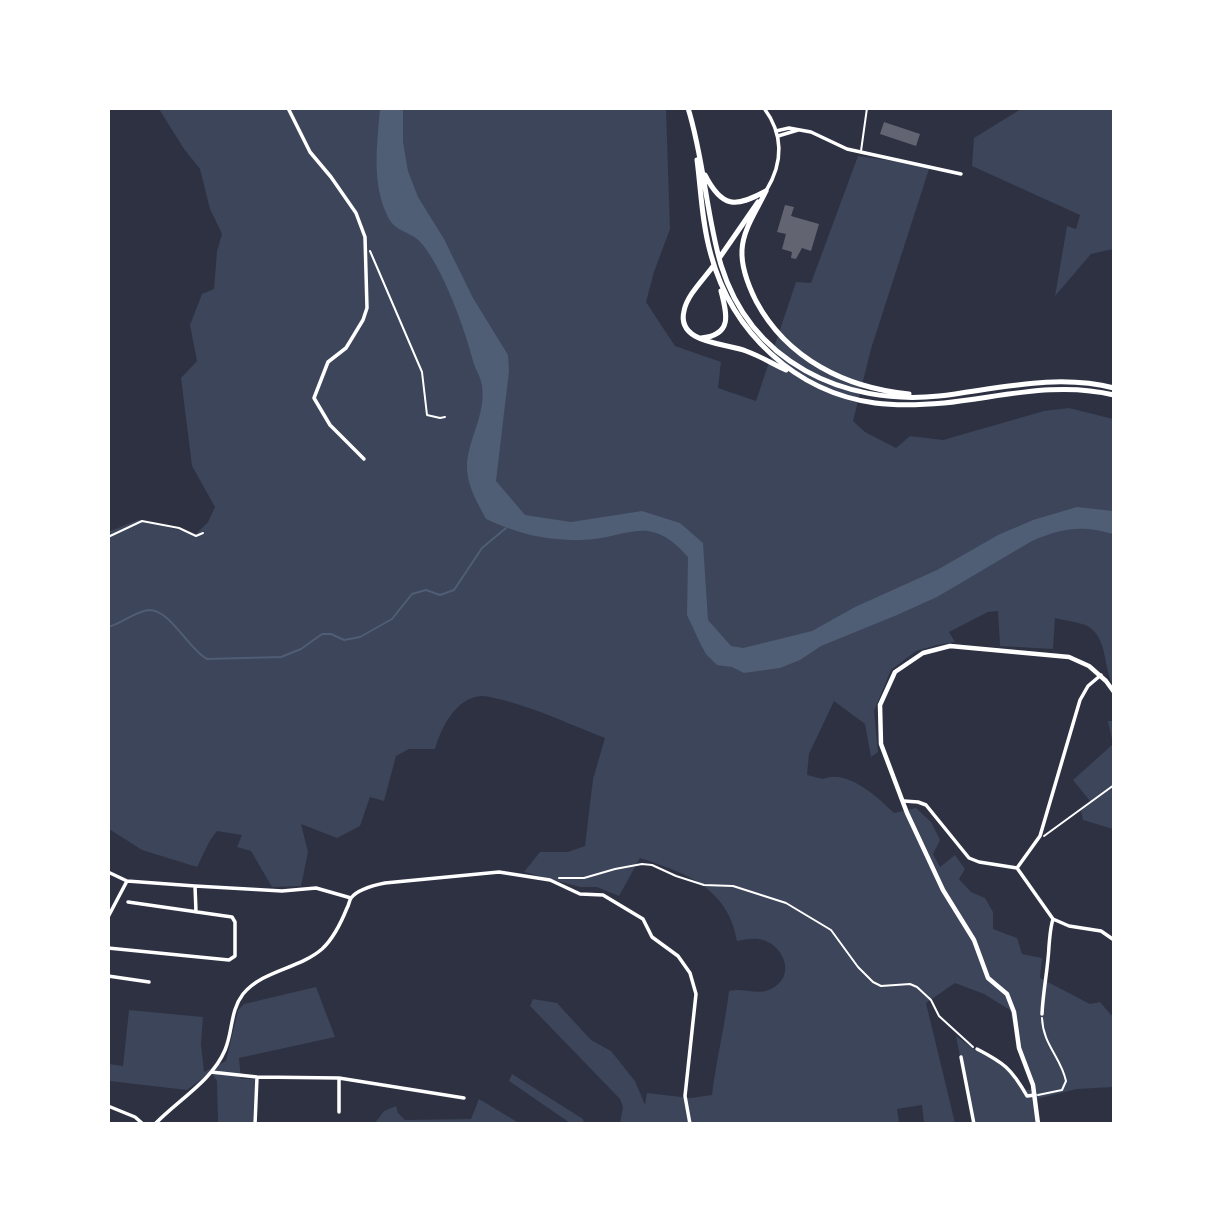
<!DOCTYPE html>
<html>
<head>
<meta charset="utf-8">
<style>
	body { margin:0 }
	#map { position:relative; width:1222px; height:1232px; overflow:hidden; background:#2d3142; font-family:"Space Grotesk",sans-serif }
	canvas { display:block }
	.frame { position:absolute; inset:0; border:110px solid #fff; pointer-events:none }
</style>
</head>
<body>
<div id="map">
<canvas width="1222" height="1232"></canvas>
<div class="frame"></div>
</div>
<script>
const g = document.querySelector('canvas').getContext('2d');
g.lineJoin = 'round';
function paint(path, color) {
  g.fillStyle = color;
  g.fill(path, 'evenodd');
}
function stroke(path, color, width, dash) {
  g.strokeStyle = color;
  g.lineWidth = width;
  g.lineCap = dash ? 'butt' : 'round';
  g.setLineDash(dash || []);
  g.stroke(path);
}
paint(new Path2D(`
	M159 109H666L670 229 654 272 646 302 675 346 721 362 718 388 756 401 796 282 811 283 858 156 930 166 871 349 853 421 865 432 896 448 910 436 943 440 1044 411 1069 408 1113 419V685C1103 667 1108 640 1089 627 1081 622 1065 621 1055 618L1053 649 1000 646 998 611 988 612 949 632 955 642 937 645 916 651 891 670 874 711 878 752 871 757 865 724 834 701 809 754 807 775 823 779C847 768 879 798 894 813L916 808 931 822 940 840 933 854 940 867 955 855 965 869 959 879 971 892 985 898 993 912V929L1017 938 1022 954 1042 958 1040 978 1090 1004 1100 1002 1111 1015H1113V1087L1077 1089 1036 1099 1038 1123H973L956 1036 980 1053 997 1059 1026 1090 1033 1089 1019 1048 1010 1010 984 994 955 983 926 1003 955 1123H924L922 1105 897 1109 899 1123H620L623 1107 620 1099 530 1006 533 999 557 1003 591 1040 611 1051 635 1081 645 1105 647 1093 690 1098 712 1095C716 1060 725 1026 729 991 744 987 757 996 771 989 798 976 783 942 758 939 752 938 743 940 737 941 728 888 686 873 640 858L619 896 597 887H580L524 872 540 852H568L585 846 593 779 605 738C571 725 538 709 503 700 497 699 489 696 482 696 456 697 441 728 435 749H409L396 756 384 801 370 797 360 826 337 838 301 824 308 852 301 886 272 887 251 851 237 847 242 835 217 831C207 843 204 854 197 867L142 850 109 829 108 532 138 520 196 534 208 522 215 507 192 466 181 378 197 361 190 325 202 294 214 289 217 251 222 234 210 209 200 169 184 149Z
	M1021 109H1113V249L1091 254 1055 296 1067 226 1076 229 1080 215 972 166 974 138Z
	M1108 721H1113V829L1083 820 1081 811 1090 801 1073 780 1113 744Z
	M316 987 335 1037 239 1058 241 1079H255L253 1123H218L217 1081 211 1072 187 1090 109 1081V1064L123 1066 129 1010 203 1017 201 1044 204 1072 226 1061 238 1010 244 1004Z
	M512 1074 583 1119 584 1123H570L509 1081Z
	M479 1099 519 1123H375L384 1111 396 1106 398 1113 405 1120 471 1119Z`), '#3c4559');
paint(new Path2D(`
	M380 109H403V142L408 171 418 197 444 239 473 298 508 355 509 371 496 481 525 515 571 522 642 511 680 523 703 543 708 620 731 646 743 648 812 631 855 607 937 570 998 535 1033 520 1077 507 1113 511V534C1081 525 1063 528 1032 541L937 597 897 615 821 646 800 660 780 668 744 673 732 667 717 665 706 654 701 645 687 615 688 557C648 511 628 539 580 540 543 540 519 534 486 519 477 502 466 484 467 464 469 437 486 414 482 386 481 377 475 369 473 361 465 329 443 269 422 244 413 232 396 232 389 219 371 185 377 145 380 109Z`), '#4f5d75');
stroke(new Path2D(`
	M108 627C122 624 135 611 149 610 171 610 188 649 207 659L281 657 301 649 322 634H331L344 640 360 637 392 619 412 594 426 590 440 595 454 590 482 548 506 528`), '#4f5d75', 2);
paint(new Path2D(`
	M884 122 920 134 916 146 880 134Z
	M785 205 794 207 791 216 819 224 811 251 802 248 796 259 791 258 792 252 782 249 786 234 777 232Z`), '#626471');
stroke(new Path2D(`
	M370 251 422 372 427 415 440 418 445 417
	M108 537 142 521 179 528 196 536 203 533
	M1044 836 1114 785
	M559 878H584L615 869 642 864 652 865 676 876 704 885 733 886 786 903 831 930 858 967 873 982 881 986 910 984 917 987 931 1000 939 1016 973 1047
	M1038 1095 1062 1090 1066 1081C1061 1057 1043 1045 1042 1018`), '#fff', 2);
stroke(new Path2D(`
	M861 151 867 108`), '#fff', 2);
stroke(new Path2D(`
	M288 108 310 152 331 177 356 213 365 237 367 308 363 320 346 348 328 362 314 398 330 425 364 459
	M764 108C784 135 783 163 766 191
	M776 131 789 128 811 132 847 149 961 174
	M778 136 798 130
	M1101 675 1088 686 1080 700 1040 836 1017 868 1053 919 1069 926 1101 931 1114 940
	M904 801 918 802 926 805 969 858 979 862 1017 868
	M108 872 127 881 195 886 282 891 316 888 351 898
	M195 886 196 912
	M108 917 127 881
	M108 948 229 960 235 956V922L232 917 128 902
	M108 976 149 982
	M1042 1014C1043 991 1048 969 1049 946 1050 936 1050 929 1053 919
	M977 1049C1004 1063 1011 1068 1027 1096L1035 1095
	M961 1057 974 1124
	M211 1072 257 1077 339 1078 464 1098
	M108 1106 135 1117 143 1124
	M339 1112V1078
	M155 1124C178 1100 212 1081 225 1050 233 1031 230 1011 243 994 263 970 299 969 322 949 334 938 341 923 347 908 349 905 349 901 351 898 357 890 375 885 385 883L499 872 550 880 580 894 603 895 643 919 652 937 678 956 690 973 696 994 685 1096 690 1124
	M255 1124 257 1077`), '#fff', 3.5);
stroke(new Path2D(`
	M1038 1124 1033 1085 1019 1048 1014 1012 1007 994 988 978 974 940 943 890 907 813 881 744 880 705 895 672 923 653 950 646 1069 657 1089 666 1106 681 1114 692`), '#fff', 4.5);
stroke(new Path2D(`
	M688 108C704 159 706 214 721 265 751 362 843 406 939 396 997 389 1056 373 1114 388
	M697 160C701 191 702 224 711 255 732 332 795 392 875 403 898 406 921 405 944 403 1001 397 1056 381 1114 395
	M705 175C722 208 735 208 766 191
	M766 191C757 210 743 229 742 250 741 268 748 285 756 301 787 359 846 388 909 394
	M720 257 758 202
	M714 265C704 279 687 295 684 311 676 344 727 343 746 351 760 356 773 364 786 370
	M701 338C733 335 727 314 721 291`), '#fff', 5);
</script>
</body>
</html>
